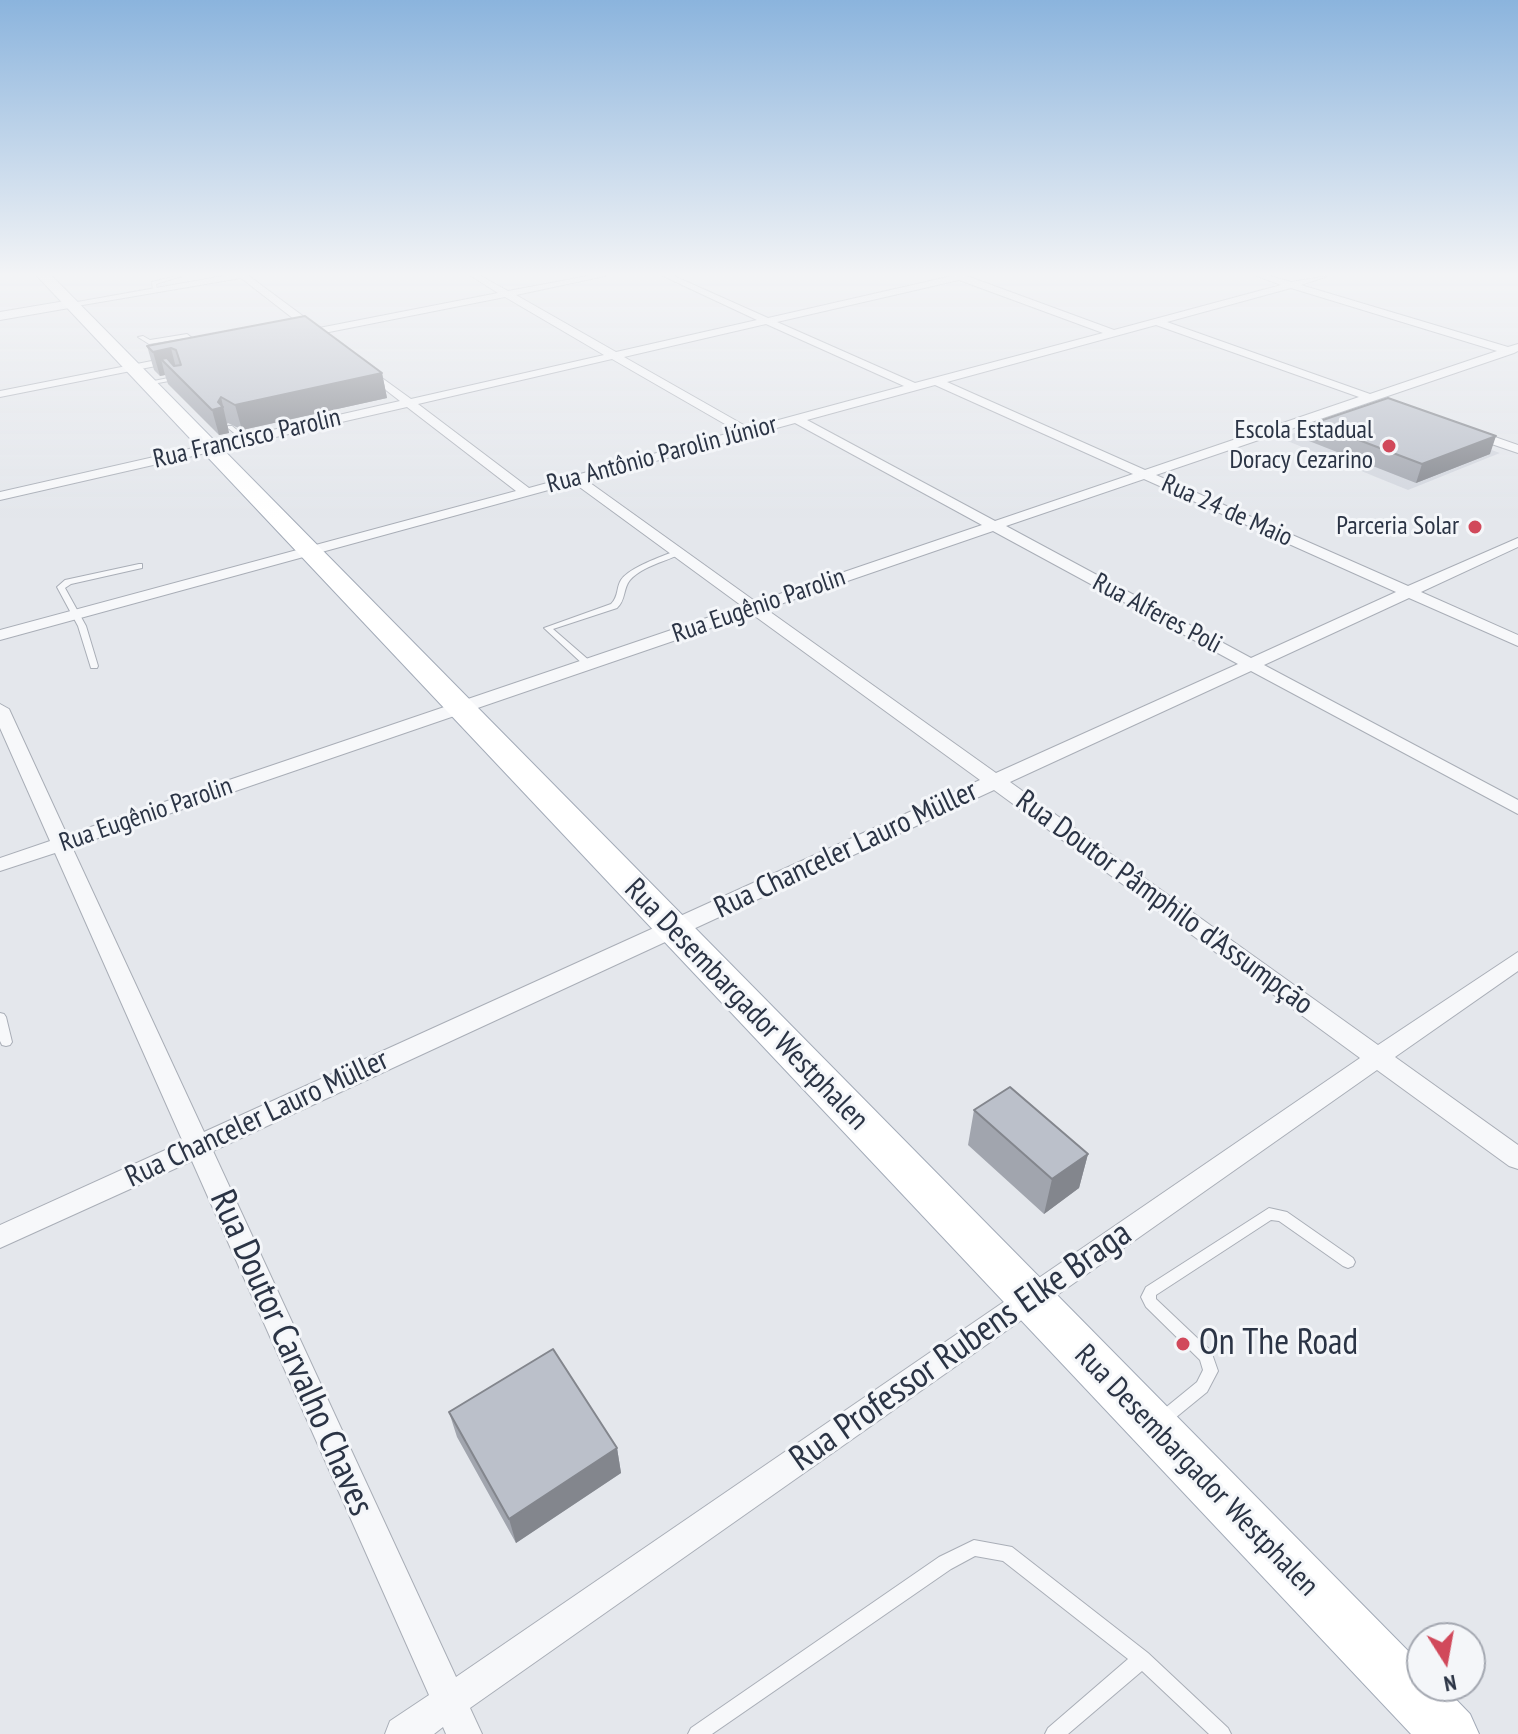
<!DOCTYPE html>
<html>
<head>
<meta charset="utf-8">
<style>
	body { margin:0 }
	#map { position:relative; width:1518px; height:1734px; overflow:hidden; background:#e4e7ec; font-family:"PT Sans Narrow",sans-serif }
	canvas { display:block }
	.north { position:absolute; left:1406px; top:1622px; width:80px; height:80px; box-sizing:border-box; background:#f4f6f9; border:2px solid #a4a8b1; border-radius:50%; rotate:169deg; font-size:22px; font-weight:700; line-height:32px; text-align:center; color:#2b3445 }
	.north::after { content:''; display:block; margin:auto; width:28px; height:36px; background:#d1495b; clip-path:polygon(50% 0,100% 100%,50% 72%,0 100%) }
</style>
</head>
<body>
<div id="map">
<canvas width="1518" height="1734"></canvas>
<div class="north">N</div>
</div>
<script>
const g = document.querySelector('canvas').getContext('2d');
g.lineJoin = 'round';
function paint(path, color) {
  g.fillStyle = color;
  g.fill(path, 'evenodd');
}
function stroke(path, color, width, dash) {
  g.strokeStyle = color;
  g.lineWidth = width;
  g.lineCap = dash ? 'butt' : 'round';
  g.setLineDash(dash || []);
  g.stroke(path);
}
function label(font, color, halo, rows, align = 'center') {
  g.font = font + ' "PT Sans Narrow",sans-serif';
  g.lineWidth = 6;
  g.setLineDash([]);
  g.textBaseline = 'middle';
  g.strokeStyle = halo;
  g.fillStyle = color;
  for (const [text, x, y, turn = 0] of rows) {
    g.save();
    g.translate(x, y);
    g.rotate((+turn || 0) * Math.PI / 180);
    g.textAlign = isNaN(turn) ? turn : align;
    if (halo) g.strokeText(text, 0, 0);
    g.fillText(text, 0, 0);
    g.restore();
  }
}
paint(new Path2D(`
	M1371 407 1500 453 1408 490 1280 438Z`), '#d2d6de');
const service = new Path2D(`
	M176 276H182L156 284 157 290 155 291 153 290 152 282Z
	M187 334 201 345V347H197L186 338 149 344 138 337 143 336 150 340Z
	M178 376 181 378 180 379 147 385 144 383Z
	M228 426H232L248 439V441H244L228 428Z
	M675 551 682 553C666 562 644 565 630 580 623 588 626 600 617 608L553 629 591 662V666H585L544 628 611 604C619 596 616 588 621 580 630 567 661 557 675 551Z
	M139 564H142V568L71 584 65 588 86 626 98 666 97 668H91L78 626 57 587 65 580Z
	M0 1013 4 1014 6 1017 12 1042 10 1045 6 1046 2 1045 0 1041Z
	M1269 1208 1287 1212 1353 1258 1355 1262 1353 1266 1348 1268 1343 1266 1279 1221 1271 1220 1156 1295V1299L1211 1351 1218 1371 1207 1392 1169 1423 1164 1425 1159 1423 1157 1418 1159 1413 1197 1382 1203 1370 1200 1360 1146 1307 1141 1297 1146 1287Z
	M974 1540 1012 1547 1148 1653 1228 1728 1231 1734H1209L1142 1671 1068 1734H1045L1048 1728 1128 1659 1003 1561 975 1556 951 1569 712 1734H688L691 1728 939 1557Z`);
const minor = new Path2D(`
	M223 276H249L319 328 498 293 471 276H481L508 291 588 276H605L516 295 616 352 757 320 663 276H674L768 318 952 276H967L1114 330 1281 285 1257 276H1270L1291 282 1328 276 1301 285 1508 347 1518 344V351L1514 353 1156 475 1408 586 1518 538V547L1421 592 1518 635V646L1409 598 1264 665 1518 800V814L1251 671 1010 782 1378 1045 1518 952V971L1395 1057 1518 1145V1169L1509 1166 1377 1070 470 1708 482 1734H446L443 1727 434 1734H385L390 1721 429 1695 192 1161 0 1248V1225L183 1142 55 853 0 871V858L50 841 0 728V704L9 709 67 835 742 606 574 483 0 640V630L516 491 407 407 0 500V492L400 401 360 370V366L364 365 411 399 604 355 505 297 324 333 320 337C311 335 303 339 294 337V333L308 330 241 278 71 307 66 304ZM959 280 1103 333 915 383 777 322ZM1291 288 1497 351 1370 394 1167 322ZM766 324 904 386 749 428 624 357ZM1156 325 1359 397 1145 470 947 382ZM612 359 737 431 529 488 418 404ZM935 385 1133 474 995 521 807 420ZM795 423 982 525 756 602 586 480ZM1144 479 1396 592 1251 658 1006 526ZM993 531 1238 664 996 773 766 609ZM752 614 980 780 204 1132 72 847ZM994 790 1360 1058 456 1677 213 1151Z
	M177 356 181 357V361L0 397V391Z
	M1469 428 1518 445V453L1465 435V429Z`);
const tertiary = new Path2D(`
	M71 300 75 301V307L0 320V312Z`);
const primary = new Path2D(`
	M37 276H52L1422 1665V1686H1443L1470 1714 1479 1734H1411Z`);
stroke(service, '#a9aeb7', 2);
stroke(minor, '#a9aeb7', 2);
stroke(tertiary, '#a9aeb7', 2);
stroke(primary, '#a3abb8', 2);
paint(service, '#f7f8fa');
paint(minor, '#f7f8fa');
paint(tertiary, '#f7f8fa');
paint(primary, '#fff');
paint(new Path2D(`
	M147 346 382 373 387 398 242 430 228 423 227 424 229 433 219 435 168 384 165 375 160 376 154 370Z
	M1314 423 1490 454 1416 483 1309 441Z
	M974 1110 1088 1154 1079 1188 1044 1214 968 1145Z
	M449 1412 617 1448 621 1473 516 1543 457 1437Z`), '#a1a5ae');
paint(new Path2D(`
	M171 348 177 372 161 359 165 375 160 376 153 352Z
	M382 373 387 398 242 430 235 405Z
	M221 397 229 433 219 435 212 410Z
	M1496 436 1490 454 1416 483 1422 464Z
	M1088 1154 1079 1188 1044 1214 1052 1179Z
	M617 1448 621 1473 516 1543 509 1519Z`), '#83868d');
const building = new Path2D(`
	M305 316 382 373 235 405 221 397 218 402 223 407 212 410 161 359 167 358 174 366 181 365 176 350 171 348 153 352 147 346Z
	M1388 398 1496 436 1422 464 1314 423Z
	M1010 1087 1088 1154 1052 1179 974 1110Z
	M553 1349 617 1448 509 1519 449 1412Z`);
paint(building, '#bbc0ca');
stroke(building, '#83868d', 2);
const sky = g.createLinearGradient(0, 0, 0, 518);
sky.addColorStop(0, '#8bb4dd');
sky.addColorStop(0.53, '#f3f4f6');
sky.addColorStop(1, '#f3f4f600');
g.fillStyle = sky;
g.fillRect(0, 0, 1518, 518);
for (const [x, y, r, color] of [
	[1389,446,8,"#d1495b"],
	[1475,527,8,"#d1495b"],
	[1183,1344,8,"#d1495b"]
]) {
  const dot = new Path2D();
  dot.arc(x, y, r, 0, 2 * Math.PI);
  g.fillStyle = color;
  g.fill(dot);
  stroke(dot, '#f4f6f9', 3);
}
label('26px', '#2b3445', '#f4f6f9', [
	["Escola Estadual",1373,431],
	["Doracy Cezarino",1373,461],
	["Parceria Solar",1459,527]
], 'right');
label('26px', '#2b3445', '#f4f6f9', [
	["Rua Francisco Parolin",247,439,-13],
	["Rua Antônio Parolin Júnior",662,455,-15],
	["Rua 24 de Maio",1227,511,24],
	["Rua Eugênio Parolin",759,606,-19],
	["Rua Alferes Poli",1157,614,28],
	["Rua Eugênio Parolin",146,815,-19]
]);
label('30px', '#2b3445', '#f4f6f9', [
	["Rua Chanceler Lauro Müller",846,850,-25],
	["Rua Doutor Pâmphilo d'Assumpção",1164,903,36],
	["Rua Desembargador Westphalen",746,1005,46],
	["Rua Chanceler Lauro Müller",257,1119,-25],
	["Rua Desembargador Westphalen",1196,1471,46]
]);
label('36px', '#2b3445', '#f4f6f9', [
	["On The Road",1199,1344]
], 'left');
label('36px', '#2b3445', '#f4f6f9', [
	["Rua Professor Rubens Elke Braga",961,1347,-35],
	["Rua Doutor Carvalho Chaves",291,1353,66]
]);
</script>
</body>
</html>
